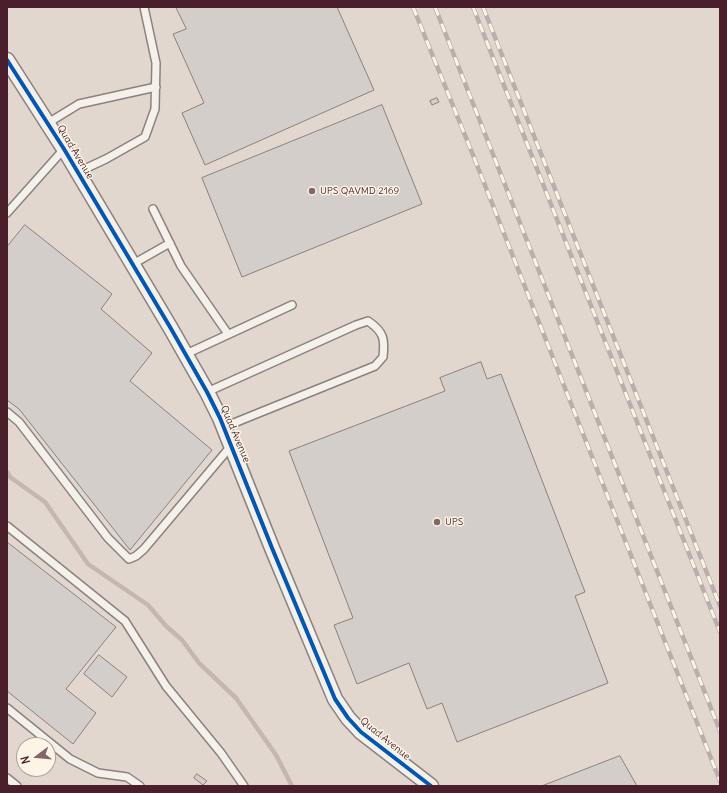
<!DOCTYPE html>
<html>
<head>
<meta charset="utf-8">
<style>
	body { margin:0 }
	#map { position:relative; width:727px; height:793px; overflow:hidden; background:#ece7df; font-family:Delius,sans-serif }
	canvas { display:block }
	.frame { position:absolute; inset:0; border:8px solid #4a1f2b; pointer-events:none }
	.north { position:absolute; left:16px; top:737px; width:40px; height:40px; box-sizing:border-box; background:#fcf5e5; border:1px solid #b59f9b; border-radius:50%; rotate:254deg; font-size:11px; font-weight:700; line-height:16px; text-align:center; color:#4a1f2b }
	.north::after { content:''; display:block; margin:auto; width:14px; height:18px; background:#83656a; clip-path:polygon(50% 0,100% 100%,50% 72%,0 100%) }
</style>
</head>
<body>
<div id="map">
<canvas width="727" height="793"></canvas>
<div class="frame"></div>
<div class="north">N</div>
</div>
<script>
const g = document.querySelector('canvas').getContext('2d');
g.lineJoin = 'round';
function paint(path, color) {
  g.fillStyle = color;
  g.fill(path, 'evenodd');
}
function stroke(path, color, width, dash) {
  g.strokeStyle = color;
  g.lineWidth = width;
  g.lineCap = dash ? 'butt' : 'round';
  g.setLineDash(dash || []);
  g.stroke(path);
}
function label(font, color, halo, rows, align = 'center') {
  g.font = font + ' Delius,sans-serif';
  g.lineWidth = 3;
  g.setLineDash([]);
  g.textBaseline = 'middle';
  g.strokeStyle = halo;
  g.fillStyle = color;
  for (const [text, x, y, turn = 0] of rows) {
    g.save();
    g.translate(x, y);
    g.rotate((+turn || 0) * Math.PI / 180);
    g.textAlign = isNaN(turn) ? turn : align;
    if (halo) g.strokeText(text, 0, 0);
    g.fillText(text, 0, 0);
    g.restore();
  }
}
paint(new Path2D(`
	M7 7H720V786H7ZM24 745H48V769H24Z`), '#e2d7ce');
stroke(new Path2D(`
	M7 472 10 477 45 502 88 564 148 605 166 626 182 640 199 663 236 698 276 755 292 786`), '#c6b6b0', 4.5);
const building = new Path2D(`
	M176 7H337L374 90 205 165 182 113 204 103 173 34 186 29Z
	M437 98 439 102 432 105 430 101Z
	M382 105 422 204 242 277 202 178Z
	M25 225 112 294 101 309 152 353 130 381 212 450 130 550 19 409 7 400V247Z
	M481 362 487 379 501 374 585 592 575 596 608 683 457 742 442 703 427 709 409 663 357 684 334 625 353 618 289 451 445 391 440 378Z
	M7 542 116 627 66 689 96 713 73 744 7 691Z
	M99 655 127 677 112 697 84 674Z
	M620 756 637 786H542Z
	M197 774 207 781 203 785 194 778Z`);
paint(building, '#d3cec9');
stroke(building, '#8b817f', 1);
const lane = new Path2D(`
	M48 123 79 104 156 87
	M78 172 106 159 145 137 155 109 156 63 144 7
	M153 209 181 266 228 334
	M7 213 64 149
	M133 264 170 243
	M186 354 292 305
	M207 392 356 325 368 321C384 332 385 339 383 357L375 366 224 427
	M7 412 19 422 108 538 129 559 136 556 144 549 231 446
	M7 526 125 621 166 686 221 753 244 786
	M7 708 70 759 98 773 127 777 140 786
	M7 778 17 786`);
const street = new Path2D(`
	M7 60 64 149 170 327 207 392 220 418 272 548 335 699 348 718 361 732 431 786`);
stroke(lane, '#8b817f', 10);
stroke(street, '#8b817f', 17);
stroke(lane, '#f4f0ea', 7);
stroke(street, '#f4f0ea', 14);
const rail = new Path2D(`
	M413 7 473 155 720 781
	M435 7 720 731
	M473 7 720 632
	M483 7 720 606`);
stroke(rail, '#b6afac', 4.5);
stroke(rail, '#fcf5e5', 3, [9]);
stroke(new Path2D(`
	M7 60 64 149 170 327 207 392 220 418 272 548 335 699 348 718 361 732 431 786`), '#0057b8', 4);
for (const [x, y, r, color] of [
	[312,191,4,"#83656a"],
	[437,522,4,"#83656a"]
]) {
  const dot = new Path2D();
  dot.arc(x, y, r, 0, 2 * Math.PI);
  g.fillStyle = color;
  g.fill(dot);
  stroke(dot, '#fcf5e5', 1.5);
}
label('10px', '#4a1f2b', '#fcf5e5', [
	["Quad Avenue",75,152,59],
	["Quad Avenue",235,434,67],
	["Quad Avenue",385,739,39]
]);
label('10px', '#4a1f2b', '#fcf5e5', [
	["UPS QAVMD 2169",320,191],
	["UPS",445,522]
], 'left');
</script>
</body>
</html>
